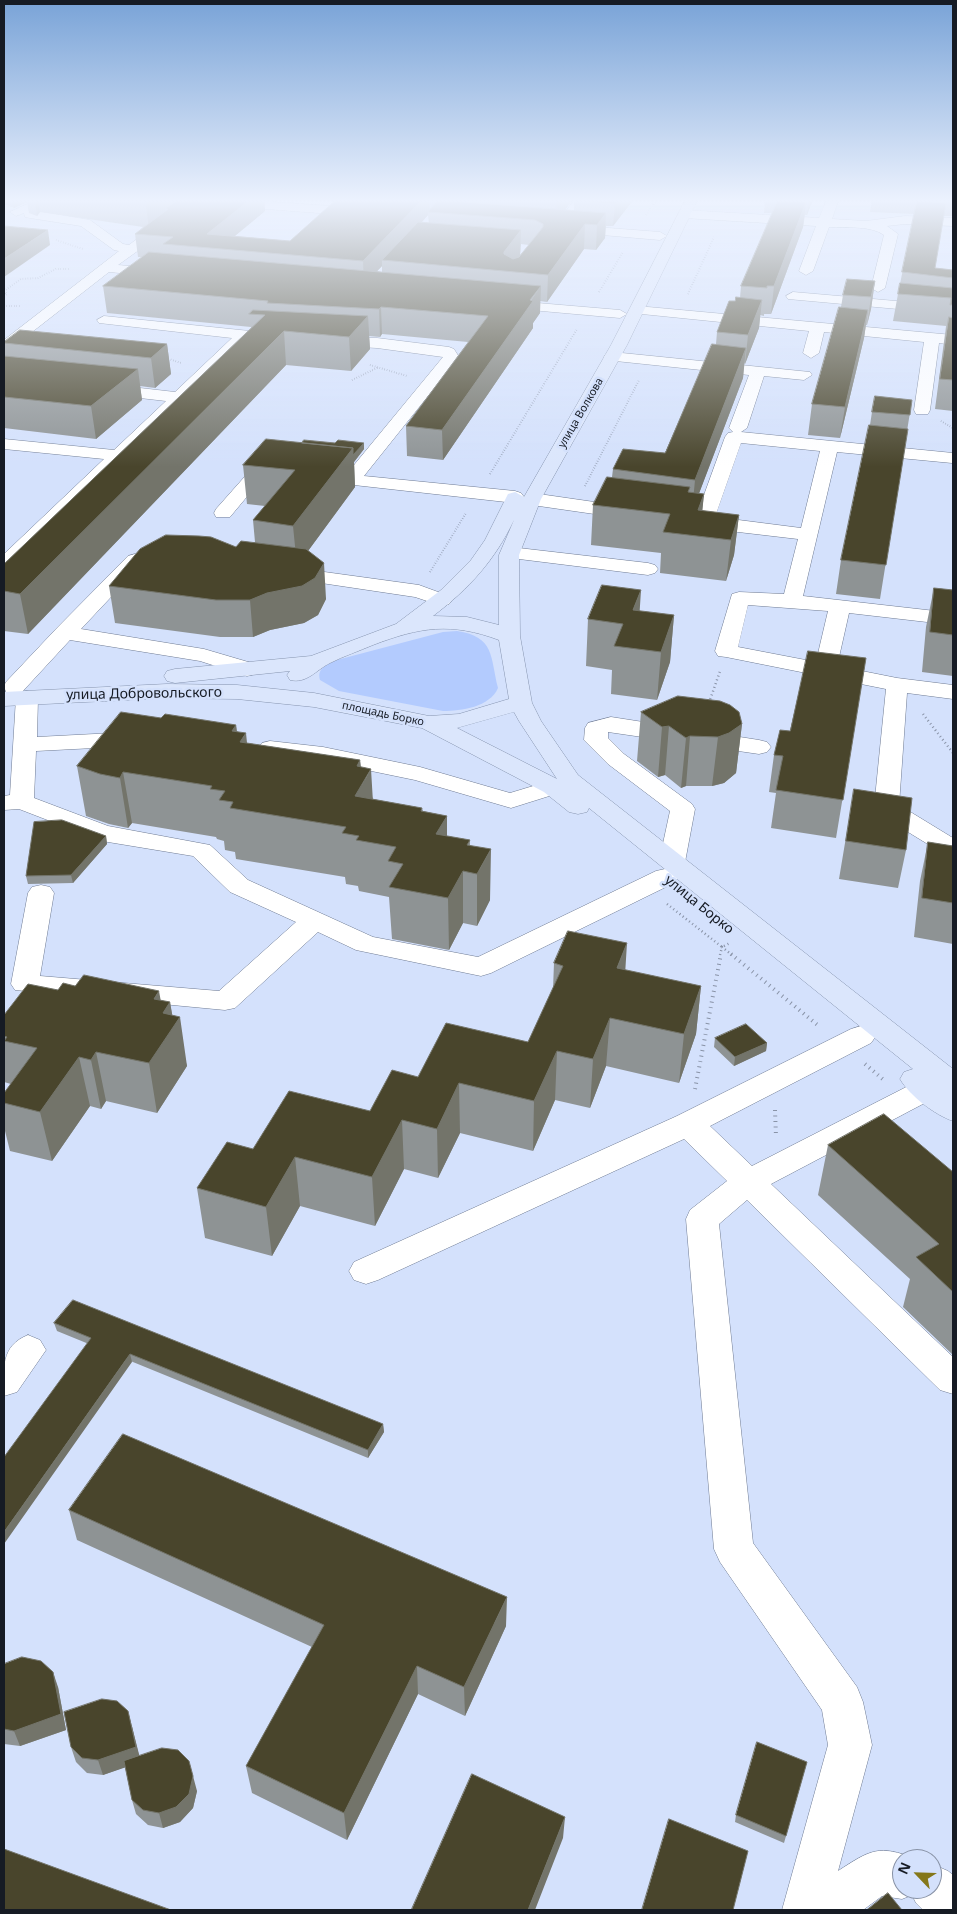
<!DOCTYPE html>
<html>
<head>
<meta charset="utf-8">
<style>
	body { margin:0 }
	#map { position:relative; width:957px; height:1914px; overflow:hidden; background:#d4e1fc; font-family:"Noto Sans",sans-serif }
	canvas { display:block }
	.frame { position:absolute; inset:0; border:5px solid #161b24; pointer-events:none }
	.north { position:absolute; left:892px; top:1849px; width:50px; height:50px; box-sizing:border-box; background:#d4e1fc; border:1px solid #8892a6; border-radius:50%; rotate:294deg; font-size:14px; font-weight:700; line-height:20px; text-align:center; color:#161b24 }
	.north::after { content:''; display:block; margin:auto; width:18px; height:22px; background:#84771a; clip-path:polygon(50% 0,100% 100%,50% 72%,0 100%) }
</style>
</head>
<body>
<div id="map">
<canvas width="957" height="1914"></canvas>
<div class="frame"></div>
<div class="north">N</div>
</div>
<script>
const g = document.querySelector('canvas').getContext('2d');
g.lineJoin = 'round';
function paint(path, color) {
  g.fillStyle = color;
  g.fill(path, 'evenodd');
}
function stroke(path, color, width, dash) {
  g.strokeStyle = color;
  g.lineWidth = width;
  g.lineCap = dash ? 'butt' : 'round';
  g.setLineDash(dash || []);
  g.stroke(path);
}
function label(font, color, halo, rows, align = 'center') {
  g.font = font + ' "Noto Sans",sans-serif';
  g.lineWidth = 5;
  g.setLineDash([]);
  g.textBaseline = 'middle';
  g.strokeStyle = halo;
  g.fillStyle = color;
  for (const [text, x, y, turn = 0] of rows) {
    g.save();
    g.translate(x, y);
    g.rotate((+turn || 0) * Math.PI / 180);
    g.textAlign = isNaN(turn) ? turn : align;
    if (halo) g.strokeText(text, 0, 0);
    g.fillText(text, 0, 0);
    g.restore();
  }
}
paint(new Path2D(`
	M457 631C495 637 490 656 498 688 490 707 461 711 443 711L339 691 320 680C317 669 325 666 333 661L443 632Z`), '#b3cbfe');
const minor = new Path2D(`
	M38 199H69L68 204 50 203 31 210 90 220 123 244 129 245 161 221H171L172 224 171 227 118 265 163 269 170 273 163 277 109 272 9 350 4 352V340L119 251 114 250 81 226 30 218 25 217 24 213 16 216 10 212Z
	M229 199 332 206 338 210 332 214 225 206 223 203 225 200Z
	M575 199H587L570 225 660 232 667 236 660 240 556 231 554 228Z
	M827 199H839L832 219 866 221 905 216 953 218V226L905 224 887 226 898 234 885 288 878 292 871 288 884 235C870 225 846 228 829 227L813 271 806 275 799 271 816 226 684 218 678 214 684 210 819 218Z
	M793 292 953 306V314L788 299 786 296Z
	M502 300 620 310 627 314 620 318 497 307 495 304Z
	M637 306 953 335V345L939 343 930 410 928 414H916L914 410 924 342 824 332 819 353 811 358 803 353 809 331 632 313 630 310 632 307Z
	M104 316 279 334 287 339 279 344 247 340 11 569 4 571V554L104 459 4 449V439L114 450 166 401 105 394 97 389 99 386 105 384 175 392 232 338 99 323 97 320Z
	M332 337 377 338 449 347 454 349 459 357 364 476 515 491 521 493 524 497 532 493 629 507 636 509 638 513 636 517 629 519 532 505 525 503 523 499 515 503 345 484 342 480 345 476 443 357 377 348 327 345 324 342Z
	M612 352 810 372 812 375 804 380 764 376 747 428 741 432 953 453 952 463 837 452 803 596 953 613V625L849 613 837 666 897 678 953 685V699L907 693 899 805 953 838V857L944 854 877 813 874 808 886 689 726 657 718 656 715 651 732 594 739 592 784 594 798 539 704 528 695 525 693 521 696 517 725 437 728 433 733 432 729 428 749 375 606 360 604 357 606 354ZM741 443 820 451 801 528 715 517ZM748 605 828 611 816 662 738 647Z
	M261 464 281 467 284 471 281 475H265L230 517H216L214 513 216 509 255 465Z
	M510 547 648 563 655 565 658 569 655 573 648 575 503 557 500 553 503 549Z
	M135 554 142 556 145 560 142 564 81 629 204 649 255 664 258 669 255 674 247 676 200 661 70 640 22 692 14 694 6 692 4 686 6 682 56 629 128 556Z
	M288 567 419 585 449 596 452 600 449 604 442 606 415 597 281 577 278 573 281 569Z
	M27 691 35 693 38 698 37 737 133 732 141 734 145 739 141 744 133 746 36 751 34 798 108 826 210 845 248 880 373 937 478 957 656 871 665 869 674 871 678 877 674 883 491 973 481 976 356 950 318 932 235 1008 225 1010 15 990 11 984 28 893 32 887 41 885 50 887 54 893 40 976 219 991 296 922 230 892 193 856 102 841 19 809 4 810V796L10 795 16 698 19 693Z
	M611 717 759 740 767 742 771 747 767 752 759 754 608 732V738L624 754 692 804 695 809 685 862 681 867 672 870 663 867 659 862 670 811 608 764 584 740 585 728 588 723Z
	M270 741 323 747 420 767 510 793 553 780 562 782 565 787 562 792 511 808 415 780 323 761 262 753 258 748 262 743Z
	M861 1026 871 1029 876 1036 871 1043 710 1126 752 1166 916 1082 927 1078 938 1082 942 1089 938 1096 771 1184 953 1357V1394L940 1390 747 1200 719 1224 753 1543 857 1687 863 1702 872 1745 838 1871C870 1850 879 1844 916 1859H902V1889H932V1864L948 1871 953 1875V1910H923L916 1903 912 1895 902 1899 882 1896 863 1910H782L828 1745 822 1710 720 1562 714 1549 686 1219 690 1210 727 1181 684 1139 378 1280 366 1284 354 1280 349 1271 354 1262 677 1116 851 1029Z
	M28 1335 40 1340 46 1350 17 1392 4 1396C4 1369 0 1346 28 1335Z`);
const major = new Path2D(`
	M686 199H698L627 345 541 499 519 555 520 636 532 703 541 721 578 775 953 1069V1121C935 1115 910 1096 900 1079L904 1072 913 1069 589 808 587 812 578 814 569 812 544 792 422 728 314 707 237 699 167 698 4 706V692L167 684 237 685 314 693 429 716 459 714 509 699 499 640C451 622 420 627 373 645 359 651 344 656 330 663 316 670 307 684 290 680L287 675 290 671 175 683 167 681 164 676 167 671 175 669 311 656 396 624 441 590 471 560 485 540 508 494 515 492 524 497 611 345ZM514 520 499 555V625L467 617 433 616C469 589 495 560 514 520ZM514 712 519 721 557 779 457 728Z`);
stroke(minor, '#6f7b93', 1);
stroke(major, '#8694af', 1);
stroke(new Path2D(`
	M646 215 657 199
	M56 240 83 249
	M4 291 21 279 38 278 56 269H70
	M4 291 7 294 4 296
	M599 292 623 252
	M688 294 714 237
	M4 306H20
	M166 358 181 363
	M370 365 407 376
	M352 380 379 367
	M941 421 953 428
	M490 474 577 329
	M585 486 639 380
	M430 572 466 513`), '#8993a7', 2, [0.5, 2]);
stroke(new Path2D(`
	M709 703 720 671
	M923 714 953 753
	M667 904 722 947 730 943
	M720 955 722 947 732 955`), '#8993a7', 2.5, [1, 3]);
stroke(new Path2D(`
	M731 954 820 1027
	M865 1064 885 1081
	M695 1089 721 954
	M775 1110 776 1137`), '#8993a7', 4, [1, 4.5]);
paint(minor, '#fff');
paint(major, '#dbe6fc');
paint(new Path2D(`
	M4 199H174L175 202 179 199H279L278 200 264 199 265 211 235 236 290 241 337 199H573L565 210H574V201L634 199 613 226H606L605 238 596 250 584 249 547 302 540 301V313L533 323V328L443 460 407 456 406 426 468 342 382 334 380 337 369 336 370 349 351 371 286 365 28 634 4 631V564L251 328V327L107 313 103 286 142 257H138L135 234 143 227 40 212 37 216 29 213 27 202 14 208 4 204ZM428 215 429 223 422 222ZM521 244 529 245 520 255ZM382 266V272L377 271Z
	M765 199H813L807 215H805L803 227 771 314H764V316L760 315 759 328 745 364 744 363 743 378 699 493 704 494 702 511 739 515 734 555 726 581 660 573 661 553 591 545 593 505 612 477 613 469 665 453 716 344 717 332 735 301 740 298 741 286 772 213H764Z
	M872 199H953V216H943L935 268 953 270V411L935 409 946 326 893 321 898 294 914 214 870 212Z
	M875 281 871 309 867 325H866L864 338 840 438 808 435 812 404 841 307 843 295Z
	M4 342 167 344 171 374 155 388 140 386 142 400 96 439 4 428V356H5Z
	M912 400 880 599 836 594 841 560 870 425 872 412Z
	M302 443H364V449L354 462 355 487 308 551 326 599 318 615 304 623 270 630 253 637H220L115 623 109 586 236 547 255 542 253 520 265 506 247 504 243 465Z
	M934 588 953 590V676L922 672 926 627Z
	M639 611 674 615 670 662 657 700 611 694 612 670 586 666 588 619Z
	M866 658 836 838 771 828 776 793 769 792 774 755 790 731Z
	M641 712 742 724 736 773 724 783 712 786H686L681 788 665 775 658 777 637 761Z
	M161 718 236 725 237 731 247 743 360 760 361 767 373 799 422 808 423 811 447 816V836L470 840V845L490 900 477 926 463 923 449 950 392 939 389 897 359 891 358 886 346 884 345 877 236 859 235 852 225 850 224 841 217 839 216 837 132 823 128 828 109 824 86 816 77 766Z
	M854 789 906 850 898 888 839 879Z
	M106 836 107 844 73 883 28 884 26 876Z
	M928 842 953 846V944L914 937 920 881Z
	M554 963 625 970 701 986 696 1034 679 1083 606 1066 590 1108 555 1100 533 1151 460 1133 438 1178 404 1169 375 1226 300 1206 272 1256 205 1238 197 1188 253 1149 370 1111 418 1077 528 1042 553 989Z
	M75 986 170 1002 172 1015 187 1066 157 1113 106 1101 101 1109 90 1106 52 1161 10 1151 4 1127V1093L11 1084 4 1082V1015L58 990Z
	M715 1038 767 1043 766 1051 734 1066 714 1047Z
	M828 1145 953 1172V1355L903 1307 910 1279 818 1195Z
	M54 1323 383 1424 384 1432 368 1458 57 1331Z
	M69 1510 506 1626 465 1716 418 1694 347 1840 252 1793 246 1766 312 1647 77 1540Z
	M4 1664 58 1687 66 1730 20 1746 4 1744Z
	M132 1726 139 1756 197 1791 193 1808 180 1822 163 1828 148 1825 136 1814 132 1800 125 1767 103 1775 87 1773 76 1762 71 1747Z
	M807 1762 784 1843 735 1822 736 1815Z`), '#8e9394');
paint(new Path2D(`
	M12 199H26L27 202 14 208Z
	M35 199H38L40 212 37 216Z
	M145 199H174L175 209H165L166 216 149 228Z
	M251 199H264L265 211 219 249 207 234Z
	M423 199H429L430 212H428V215L387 261 382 260V266L364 285 363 261Z
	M557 199H573L556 222 557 200Z
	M619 199H634L613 226 615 204Z
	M809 199H813L807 215Z
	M806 202 803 227 771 314 774 286Z
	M606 213 605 238 596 250 597 225Z
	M585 224 584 249 547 302 548 275Z
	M48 230 50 245 4 277V259Z
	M521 230 520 256 508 272 504 252Z
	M875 281 871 309 867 325 871 297Z
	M541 286 540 313 533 323V328L443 460 442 430Z
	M762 300 759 328 745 364 748 335Z
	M381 307 382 334 380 337 379 309Z
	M868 310 864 338 840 438 845 407Z
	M368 316 370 349 351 371 349 337Z
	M284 331 286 365 28 634 20 594Z
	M167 344 171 374 155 388 151 358Z
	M746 348 743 378 692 512 695 480Z
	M138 369 142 400 96 439 91 406Z
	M364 443V449L354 462 355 487 297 566 293 526 353 448Z
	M704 494 700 534 698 510Z
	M739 515 734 555 726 581 731 540Z
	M324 563 326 599 318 615 304 623 270 630 253 637 250 600 267 593Z
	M641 590 638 637 633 610Z
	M674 615 670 662 657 700 661 652Z
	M742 724 736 773 724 783 712 786 718 737Z
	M236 725 241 774 232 731Z
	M669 726 665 775 658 777 662 727Z
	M246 733 251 782 240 742Z
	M690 736 686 786 681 788 686 738Z
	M360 760 362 785 371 769 374 819 355 796 357 766Z
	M123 772 132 823 128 828 120 778Z
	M447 816V867L436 834Z
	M106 836 107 844 73 883 71 875Z
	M491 849 490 900 477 926V874Z
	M463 871V923L449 950 448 898Z
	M627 943 624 991 617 968Z
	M701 986 696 1034 679 1083 684 1034Z
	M159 991 163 1013 170 1002 174 1025 180 1017 187 1066 157 1113 149 1063 154 999Z
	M610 1018 606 1066 590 1108 593 1059Z
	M767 1043 766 1051 734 1066 735 1057Z
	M557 1051 555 1100 533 1151 534 1101Z
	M96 1052 106 1101 101 1109 91 1060Z
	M79 1057 90 1106 52 1161 40 1112Z
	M459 1083 460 1133 438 1178 437 1129Z
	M402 1120 404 1169 375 1226 372 1177Z
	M295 1157 300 1206 272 1256 266 1207Z
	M130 1354 132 1362 4 1544V1532Z
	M383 1424 384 1432 368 1458V1450Z
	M507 1597 506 1626 465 1716 464 1687Z
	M417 1666 418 1694 347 1840 344 1813Z
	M53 1672 58 1687 66 1730 20 1746 14 1731Z
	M128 1711 141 1762 103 1775 98 1760Z
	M193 1776 197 1791 193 1808 180 1822 163 1828 159 1813Z
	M565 1817 563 1838 535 1910H528Z`), '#73746a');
const building = new Path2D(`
	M179 199H251L207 234 290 241 337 199H423L363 261 163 244 173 237 135 234 168 209H165Z
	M576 199H619L615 204 574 201Z
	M438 200 606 213 597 225 585 224 548 275 382 260 418 222 521 230 504 252V254L513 259 519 257 543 227V224L535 220 428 212Z
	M778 200 806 202 774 286H767V288L741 286Z
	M917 201 946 203 935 268 953 270V278L902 272Z
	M4 226 48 230 4 259Z
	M149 252 541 286 530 300 533 301 442 430 406 426 488 316 381 307 379 309 267 303 268 301 103 286Z
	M847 279 875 281 871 297 843 295Z
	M900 283 953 288V305H950L951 298 898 294Z
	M736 297 762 300 748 335 717 332 729 301H735Z
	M839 307 868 310 845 407 812 404Z
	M253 310 368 316 349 337 284 331 20 594 4 591V564L265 315 249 314Z
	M949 317 953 318V380L940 379Z
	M20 330 167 344 151 358 4 343V342Z
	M712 344 746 348 695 480 613 469 623 449 665 453Z
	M4 356 138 369 91 406 4 397Z
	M875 396 912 400 910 415 872 412Z
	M869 425 908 429 886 565 841 560Z
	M266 439 353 448 293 526 253 520 295 470 243 465Z
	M304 440 335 443 338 440 364 443 353 455V448L302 443Z
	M607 477 690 487 688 492 704 494 698 510 739 515 731 540 663 532 670 514 593 505Z
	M166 535 199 536 211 537 236 547 241 541 306 549 324 563 315 578 302 586 267 593 250 600H216L109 586 140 549Z
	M602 585 641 590 633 610 674 615 661 652 614 646 623 624 588 619Z
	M934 588 953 590V635L930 632Z
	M808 651 866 658 843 800 776 790 783 756 774 755 780 730 790 731Z
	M678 696 720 701 730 705 739 712 742 724 729 733 718 737 690 736 686 738 669 726 662 727 641 712Z
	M121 712 161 718 165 714 236 725 232 731 246 733 240 742 360 760 357 766 371 769 355 796 422 808 421 811 447 816 436 834 470 840 467 845 491 849 477 874 463 871 448 898 389 887 403 864 388 861 396 847 356 840 359 836 342 833 346 827 230 808 233 802 219 800 225 791 210 789 212 786 123 772 120 778 100 774 77 766Z
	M854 789 912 798 906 850 846 841Z
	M62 820 106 836 71 875 26 876 34 822Z
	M928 842 953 846V903L922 898Z
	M568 931 627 943 617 968 701 986 684 1034 610 1018 593 1059 557 1051 534 1101 459 1083 437 1129 402 1120 372 1177 295 1157 266 1207 197 1188 227 1142 253 1149 289 1091 370 1111 392 1070 418 1077 446 1023 528 1042 563 966 554 963Z
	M84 975 159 991 154 999 170 1002 163 1013 180 1017 149 1063 96 1052 91 1060 79 1057 40 1112 4 1103V1093L37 1048 4 1041 7 1037 4 1036V1015L28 984 58 990 63 983 75 986Z
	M746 1024 767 1043 735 1057 715 1038Z
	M884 1114 953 1172V1292L916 1257 939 1244 828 1145Z
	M73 1300 383 1424 368 1450 130 1354 4 1532V1457L91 1338 54 1323Z
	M123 1434 507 1597 464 1687 417 1666 344 1813 246 1766 324 1625 69 1510Z
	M22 1657 41 1661 53 1672 61 1714 14 1731 4 1729V1664Z
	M102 1699 117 1701 128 1711 136 1747 98 1760 82 1758 71 1747 64 1712Z
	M757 1742 807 1762 786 1836 736 1815Z
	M162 1748 178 1750 189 1761 193 1776 189 1794 176 1807 159 1813 143 1810 132 1800 124 1761Z
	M472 1774 565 1817 528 1910H415L412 1909Z
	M669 1819 748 1851 733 1910H642Z
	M4 1849 171 1910H4Z
	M888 1893 902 1910H867Z`);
paint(building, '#49452c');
stroke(building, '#73746a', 1);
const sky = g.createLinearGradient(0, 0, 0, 467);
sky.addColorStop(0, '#79a3d7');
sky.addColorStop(0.43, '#ecf2fe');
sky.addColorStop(1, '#ecf2fe00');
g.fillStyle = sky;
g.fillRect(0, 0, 957, 467);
label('11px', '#161b24', '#d4e1fc', [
	["улица Волкова",581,413,-60],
	["площадь Борко",383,714,12]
]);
label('14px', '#161b24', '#d4e1fc', [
	["улица Добровольского",144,694,-1],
	["улица Борко",699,905,39]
]);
</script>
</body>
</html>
